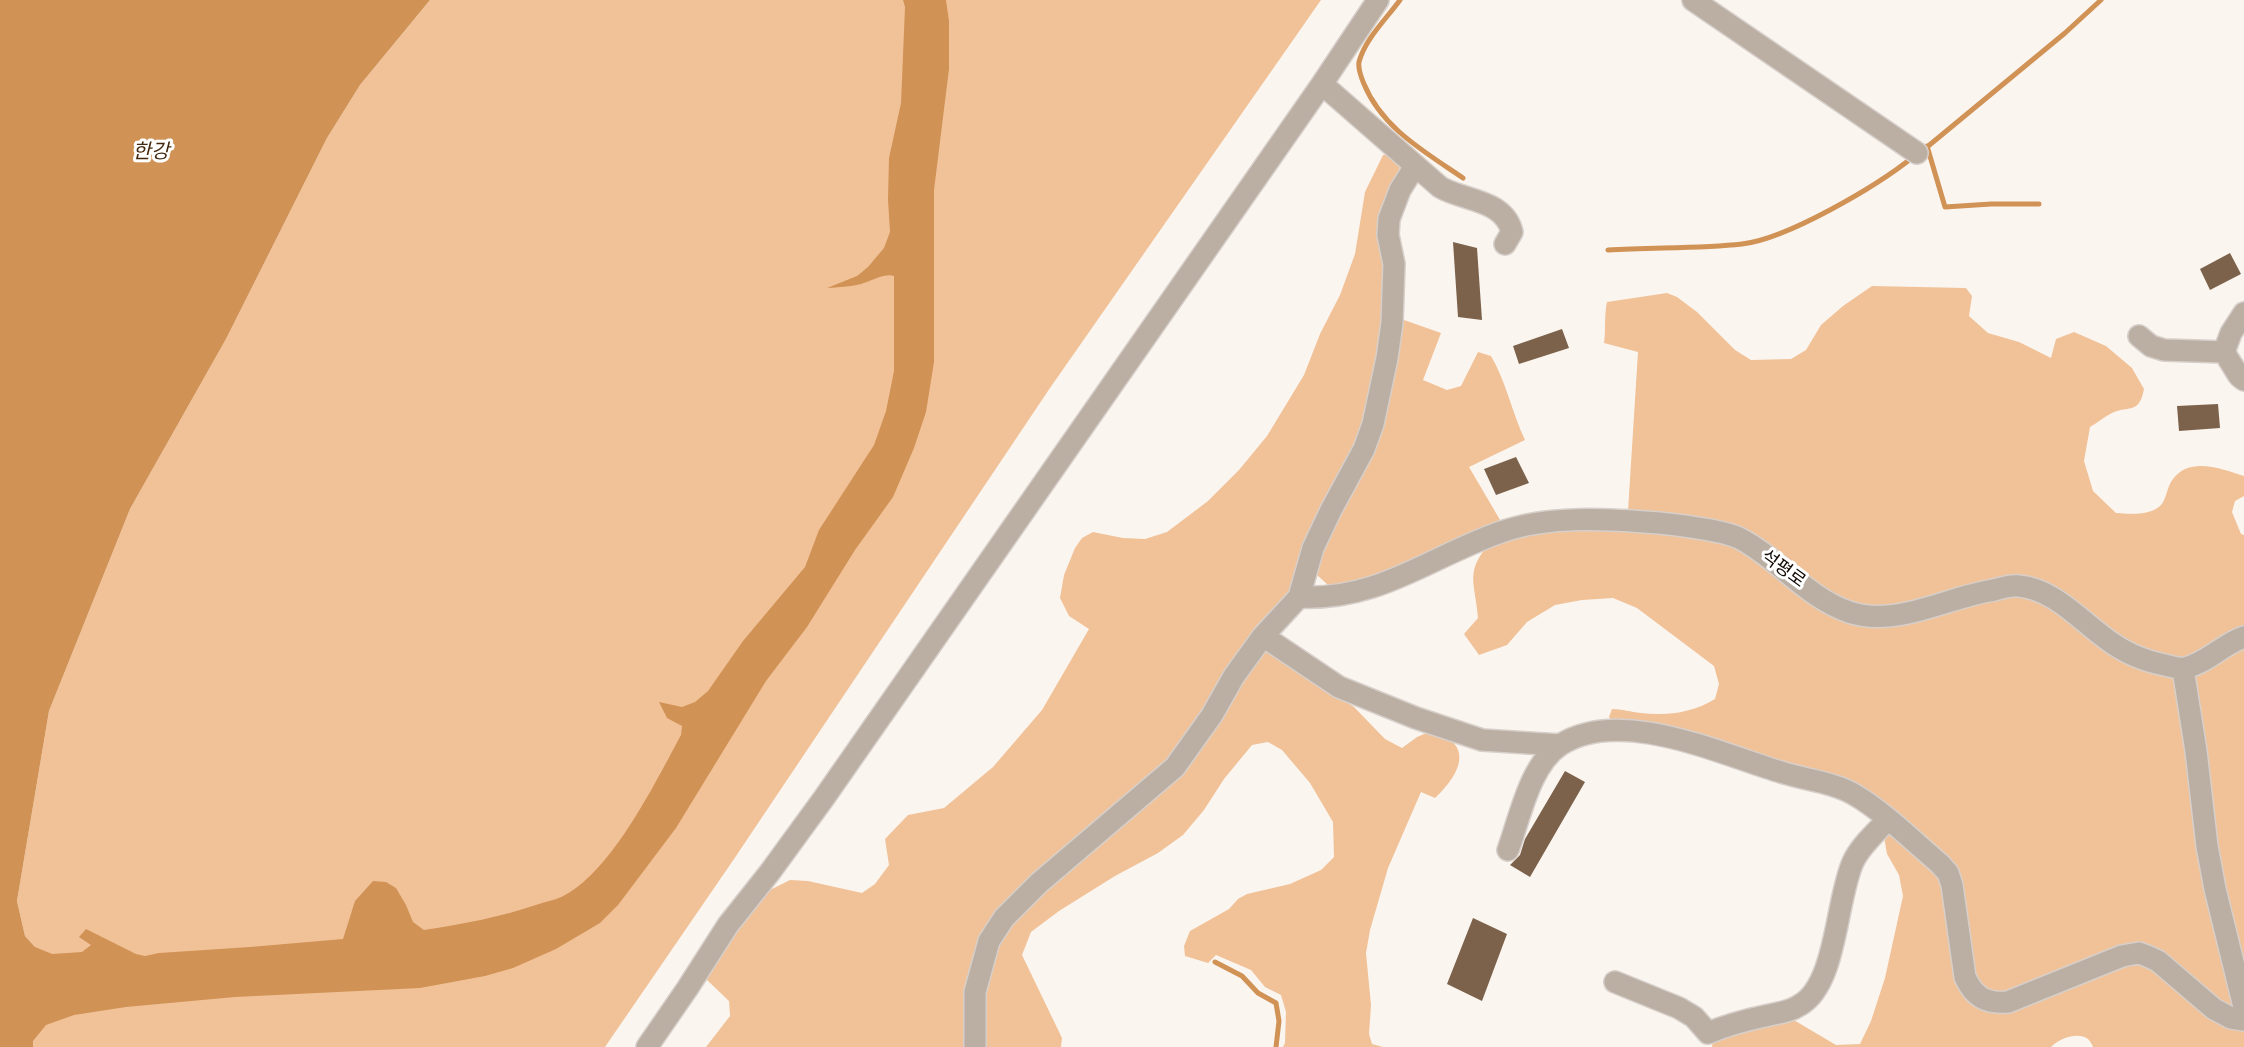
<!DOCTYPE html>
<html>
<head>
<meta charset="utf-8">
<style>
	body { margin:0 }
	canvas { display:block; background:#fbf5f0 }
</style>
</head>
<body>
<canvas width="2244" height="1047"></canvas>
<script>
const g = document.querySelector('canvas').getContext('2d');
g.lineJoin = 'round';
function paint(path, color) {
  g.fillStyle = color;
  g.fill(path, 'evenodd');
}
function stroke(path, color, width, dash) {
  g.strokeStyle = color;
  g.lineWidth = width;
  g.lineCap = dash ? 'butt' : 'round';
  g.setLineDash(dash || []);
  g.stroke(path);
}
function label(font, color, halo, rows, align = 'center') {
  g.font = font + ' "Fira Sans Condensed","Noto Sans KR",sans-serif';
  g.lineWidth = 6;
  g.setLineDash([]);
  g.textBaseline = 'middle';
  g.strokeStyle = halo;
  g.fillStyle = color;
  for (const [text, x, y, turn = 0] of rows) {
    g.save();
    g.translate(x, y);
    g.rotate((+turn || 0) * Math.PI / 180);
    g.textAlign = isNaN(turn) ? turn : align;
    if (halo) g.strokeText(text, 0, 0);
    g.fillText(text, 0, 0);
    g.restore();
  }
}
paint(new Path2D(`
	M430 0H1321L1050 388 734 859 605 1047H33L35 947 25 936 17 901 49 711 130 509 226 339 327 138 360 85Z
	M1393 153 1400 165 1386 257 1387 314 1441 333 1423 380 1447 390 1461 386 1478 352 1491 356C1506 381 1512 413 1525 440L1469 467 1503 525 1344 588 1328 585 1317 575V561L1294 584 1264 650 1354 707 1385 739 1402 748 1417 737 1431 731C1437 733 1444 735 1449 739 1473 756 1450 784 1435 798L1421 792 1388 868 1370 930 1366 953 1371 1005 1369 1034 1372 1044 1383 1047H1283L1285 1043 1286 1012 1281 995 1265 987 1251 970 1216 955 1208 963 1185 956 1184 946 1190 931 1229 909 1238 899 1247 894 1290 884 1321 870 1334 857 1333 822 1310 783 1282 750 1268 742 1252 745 1224 779 1204 810 1183 835 1158 853 1115 876 1059 911 1031 932 1022 955 1062 1038 1061 1047H706L730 1016 729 1001 706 979 724 947 762 894 790 880 808 881 862 893 875 884 889 865 885 839 908 815 944 808 993 767 1042 710 1089 629 1069 616 1060 598 1064 575 1075 548 1082 538 1093 532 1123 538 1145 539 1167 532 1208 501 1239 470 1267 436 1304 375 1320 334 1340 295 1355 254 1365 192 1383 155Z
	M1872 286 1966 288 1972 296 1969 316 1988 333 2019 342 2051 358 2056 339 2074 332 2106 346 2132 368 2144 389C2139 415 2129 405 2112 413 2104 417 2097 423 2090 427L2084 461 2093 491 2116 513C2130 514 2150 516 2161 505 2167 498 2167 486 2173 479 2190 456 2222 469 2244 476V496L2235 501 2232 512 2241 534 2244 535V1047H2093C2092 1044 2090 1041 2088 1039 2078 1031 2058 1039 2051 1047H1712L1713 1041 1787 1016 1836 1045 1860 1044 1871 1021 1885 978 1903 896 1899 875 1887 854 1879 807 1616 726 1609 717 1612 709C1622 709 1631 712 1641 713 1667 716 1692 713 1715 699L1719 684 1714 666 1637 608 1613 598 1582 600 1555 605 1527 622 1507 645 1479 655 1464 634 1478 618C1475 581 1464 572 1491 542L1628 511 1638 352 1604 343C1606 329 1604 316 1607 302L1667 293 1677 297 1697 312 1735 350 1751 360 1791 359 1806 350 1821 325 1843 306Z`), '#f1c298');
paint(new Path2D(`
	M0 0H430L360 85 327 138 226 339 130 509 49 711 17 901 25 936 35 947 52 954 82 952 91 945 79 937 86 929 136 954 145 956 159 953 250 947 343 939 355 901 373 881 386 882 396 888 406 905 413 922 424 930C463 924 501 917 539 904 547 901 557 900 565 895 613 869 655 783 681 735L682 726 667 718 659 702 682 707 695 702 708 691 743 641 805 567 819 530 874 445 886 411 894 371V276C884 273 872 281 861 284 850 287 839 287 827 288L857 276 868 267 884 248 890 232 888 200 889 158 901 103 905 7 903 0H946L949 21V69L934 190V362L926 412 914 448 893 497 855 550 807 627 766 681 676 828 618 905 600 923 556 949 513 968 485 976 420 988 235 997 126 1007 74 1015 46 1025 33 1041V1047H0Z`), '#d19256');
stroke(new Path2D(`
	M1400 0C1387 18 1365 39 1359 62 1358 68 1361 77 1364 84 1382 128 1425 152 1463 178
	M1927 146 1945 207 1991 204H2039
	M1921 152 2065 33 2101 0
	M1608 250C1652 247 1698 249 1742 244 1787 239 1877 186 1913 157
	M1215 962 1242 976 1258 993 1276 1003 1279 1021 1276 1047`), '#d19256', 5);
paint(new Path2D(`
	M1453 242 1477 248 1482 320 1458 317Z
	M2230 253 2241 274 2210 290 2200 269Z
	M1562 329 1569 348 1519 364 1513 346Z
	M2218 404 2220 428 2179 431 2177 406Z
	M1516 457 1529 483 1496 495 1484 469Z
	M1565 771 1585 782 1530 877 1510 865 1520 855 1525 839Z
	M1473 918 1507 934 1482 1001 1447 984Z`), '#7c624b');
const minor = new Path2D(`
	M1693 0 1917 153
	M1322 84 1440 187C1463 201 1504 199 1512 232L1505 244
	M2139 336 2151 346 2164 350 2224 352
	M2224 352 2231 333 2244 313
	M2224 352 2239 376 2244 380
	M1299 597C1379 601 1429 557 1501 532 1550 515 1608 519 1659 523 1678 525 1722 530 1739 538 1778 558 1807 598 1849 612 1897 628 1947 597 1994 590 2002 588 2011 585 2019 586 2053 589 2079 619 2105 638 2123 652 2144 661 2165 665 2172 667 2179 669 2185 668 2207 663 2223 644 2244 637
	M1263 636 1339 687 1416 718 1482 740 1560 745
	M2183 669 2196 751 2207 846 2215 889 2244 1007
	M1508 850C1520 817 1530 765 1560 745 1620 706 1720 754 1781 772 1805 780 1833 782 1855 795 1884 812 1914 842 1940 864L1948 873 1952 885 1965 977C1974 997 1986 1004 2008 1002L2122 956 2139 953 2147 956 2158 961 2214 1009 2231 1018 2244 1020
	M1615 982 1679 1008 1694 1017 1708 1033
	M1708 1033C1727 1025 1746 1020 1765 1016 1777 1013 1790 1012 1800 1005 1837 984 1836 899 1853 862 1860 846 1876 833 1887 820
	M647 1047 687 989 728 925 770 872 824 798 1322 84 1378 0
	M975 1047V992L989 941 1004 918 1039 883 1175 767 1212 715 1234 676 1263 636 1299 597 1313 548 1331 510 1364 449 1373 424 1387 358 1392 323 1394 264 1388 235 1389 219 1400 190 1415 166`);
stroke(minor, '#d6cfca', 24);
stroke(minor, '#bbaea3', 21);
label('18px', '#130903', '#fff', [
	["석평로",1783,569,36]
]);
label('italic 20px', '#42280e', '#fff', [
	["한강",151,152]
]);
</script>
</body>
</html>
